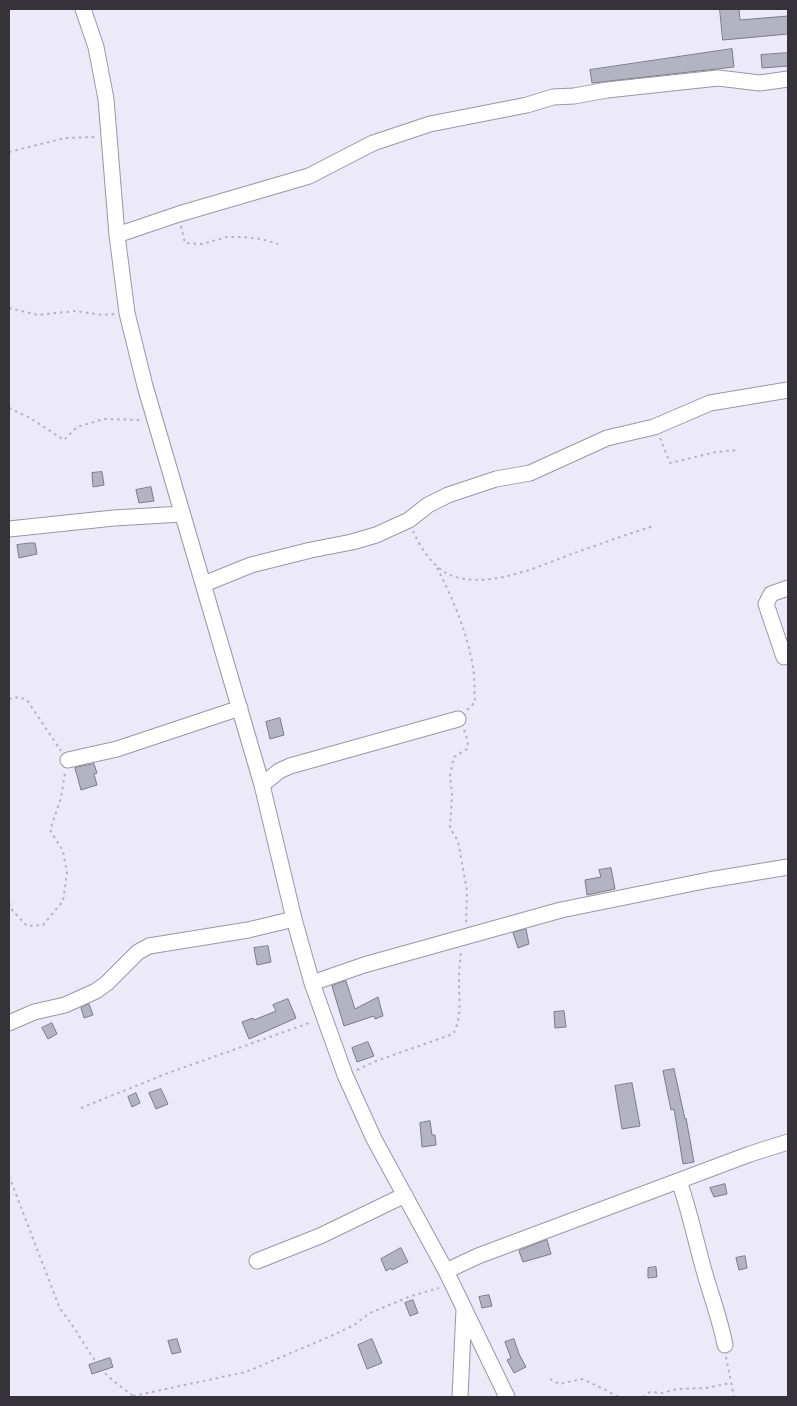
<!DOCTYPE html>
<html>
<head>
<meta charset="utf-8">
<style>
	body { margin:0 }
	#map { position:relative; width:797px; height:1406px; overflow:hidden; background:#ece9f8; font-family:"Roboto Condensed",sans-serif }
	canvas { display:block }
	.frame { position:absolute; inset:0; border:10px solid #353339; pointer-events:none }
</style>
</head>
<body>
<div id="map">
<canvas width="797" height="1406"></canvas>
<div class="frame"></div>
</div>
<script>
const g = document.querySelector('canvas').getContext('2d');
g.lineJoin = 'round';
function paint(path, color) {
  g.fillStyle = color;
  g.fill(path, 'evenodd');
}
function stroke(path, color, width, dash) {
  g.strokeStyle = color;
  g.lineWidth = width;
  g.lineCap = dash ? 'butt' : 'round';
  g.setLineDash(dash || []);
  g.stroke(path);
}
const building = new Path2D(`
	M720 9H739L740 20 788 16V34L723 40Z
	M732 49 734 67 592 83 590 70Z
	M788 53V66L762 68 761 55Z
	M102 472 104 485 93 487 92 473Z
	M151 487 154 501 139 503 136 490Z
	M30 543H35L37 554 19 558 17 545Z
	M280 718 284 735 270 739 266 722Z
	M94 764 97 773 94 774 97 785 81 790 75 768Z
	M611 868 615 889 587 895 585 880 601 877 599 870Z
	M526 929 529 944 518 948 513 933Z
	M268 946 271 962 257 965 254 948Z
	M346 981 355 1009 378 997 383 1016 375 1019 374 1016 344 1026 332 986Z
	M288 999 296 1018 249 1039 242 1022 253 1018 254 1020 276 1011 273 1005Z
	M89 1004 93 1015 84 1018 81 1008Z
	M564 1011 566 1027 555 1028 554 1012Z
	M52 1023 57 1034 48 1039 42 1028Z
	M368 1042 374 1056 357 1062 352 1048Z
	M674 1069 685 1119 686 1118 694 1162 683 1164 674 1109 671 1110 663 1071Z
	M632 1083 640 1126 622 1129 615 1086Z
	M161 1089 168 1104 156 1109 149 1093Z
	M136 1093 140 1103 132 1107 128 1097Z
	M430 1121 432 1135H435L436 1145 422 1147 420 1123Z
	M725 1184 727 1194 714 1197 710 1188Z
	M547 1240 551 1254 523 1262 519 1251Z
	M401 1248 408 1262 392 1270 391 1268 386 1271 381 1259Z
	M745 1256 747 1268 739 1270 736 1258Z
	M656 1267 657 1277 648 1278V1268Z
	M489 1295 492 1306 482 1308 479 1297Z
	M413 1300 418 1313 410 1316 405 1303Z
	M177 1339 181 1352 172 1354 168 1341Z
	M372 1339 382 1363 367 1369 358 1345Z
	M514 1339 519 1354 526 1367 514 1373 507 1360 511 1358 505 1342Z
	M110 1358 113 1367 92 1374 89 1365Z`);
paint(building, '#b4b3c2');
stroke(building, '#7b7b89', 1);
const minor = new Path2D(`
	M83 9 96 47 106 99 117 235 127 313 145 386 262 785 294 919 312 983 345 1075 374 1139 446 1271 507 1397
	M117 235 179 214 309 176 373 143 430 124 527 105 553 97 574 96 607 90 718 78 760 83 788 79
	M9 529 114 518 182 514
	M204 584 251 565 311 550 352 542 376 535 409 520 428 505 448 495 496 479 530 473 607 438 654 427 710 403 788 390
	M784 657 766 604 771 594 788 588
	M68 760 117 749 240 708
	M262 785 279 771 290 766 458 719
	M312 983 364 965 561 910 709 880 788 867
	M9 1023 34 1012 65 1005 96 991 107 983 138 952 149 946 248 930 294 919
	M679 1181C689 1209 695 1238 703 1267 710 1293 720 1318 725 1345
	M257 1261 320 1236 405 1195
	M446 1271 478 1256 750 1154 788 1142
	M460 1397 464 1309`);
stroke(minor, '#9a97a5', 17);
stroke(new Path2D(`
	M9 152 65 138 97 137
	M181 226 185 243 202 244 227 237H243L261 239 278 244
	M9 308 38 315 75 311 103 315 115 314
	M9 408 30 418 64 440 77 427 104 419 141 420
	M660 438 670 463 716 452 738 450
	M413 531C422 551 437 574 460 578 497 586 540 566 574 553 601 544 627 534 654 526
	M437 568C452 596 468 635 473 667 475 678 474 691 475 702L467 710
	M9 699 19 697 27 700 61 751
	M464 730 468 742 467 749 454 757 450 775 452 795 450 828 458 841 467 891 466 924
	M9 903 12 910 27 926 43 925 63 901 67 873 63 851 50 830 61 798 65 773
	M357 1070 376 1061 453 1034C462 1019 459 1000 459 983 459 972 460 961 461 950
	M81 1108 168 1073 312 1022
	M9 1176 60 1309C77 1329 87 1352 104 1372 113 1382 125 1389 134 1397
	M726 1357 734 1397
	M550 1379 559 1384 582 1379 606 1390 618 1397
	M133 1396 246 1372 331 1336 354 1325 370 1313 411 1296 439 1288
	M643 1397 650 1392 662 1393 677 1389 706 1388 730 1383`), '#b4b2be', 2, [2.5, 4]);
stroke(minor, '#fff', 15);
</script>
</body>
</html>
